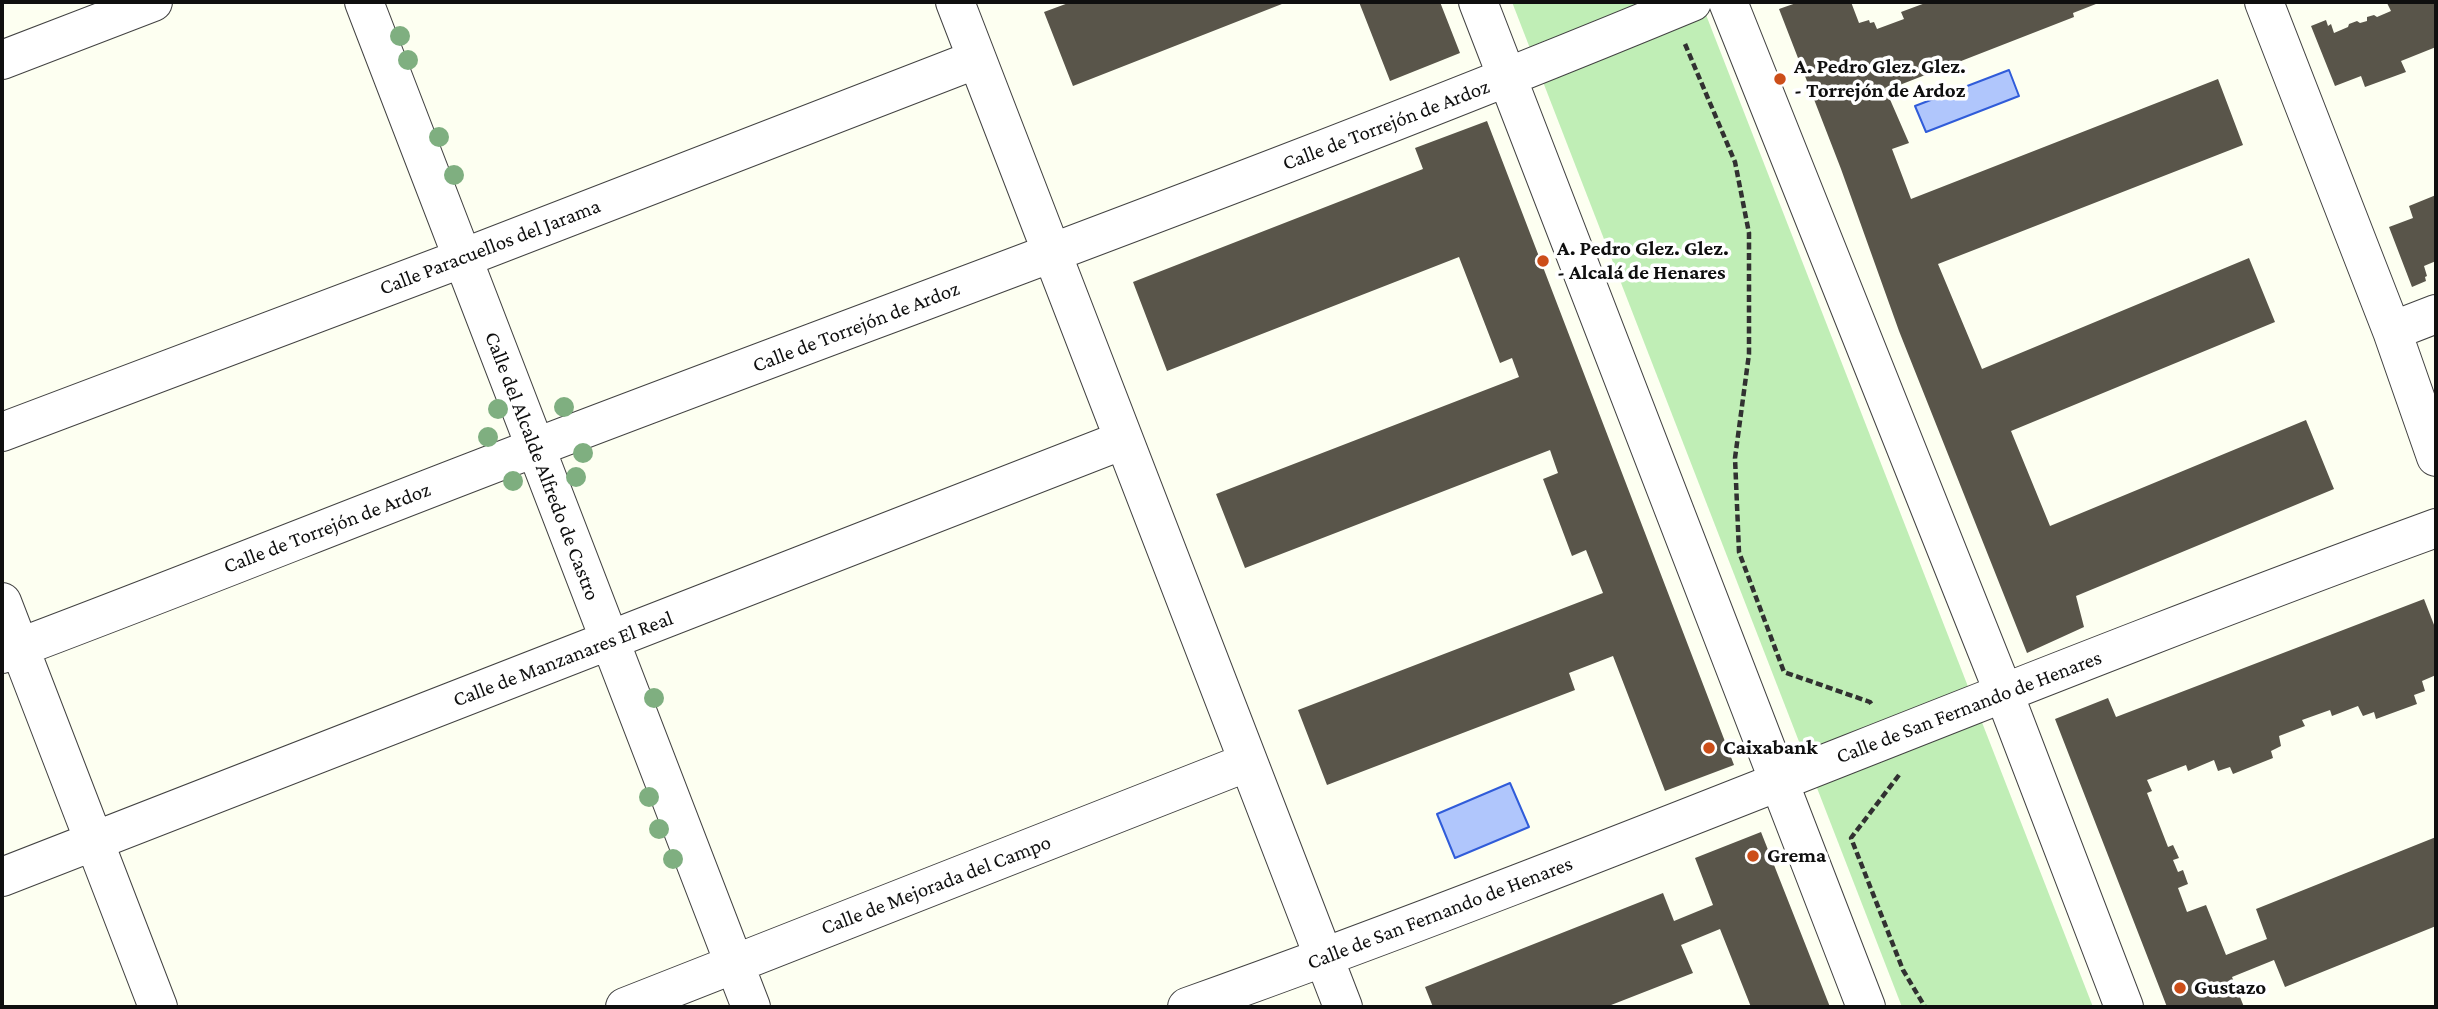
<!DOCTYPE html>
<html>
<head>
<meta charset="utf-8">
<style>
	body { margin:0 }
	#map { position:relative; width:2438px; height:1009px; overflow:hidden; background:#fdfff1; font-family:"Crimson Pro",serif }
	canvas { display:block }
	.frame { position:absolute; inset:0; border:4px solid #0f0f0f; pointer-events:none }
</style>
</head>
<body>
<div id="map">
<canvas width="2438" height="1009"></canvas>
<div class="frame"></div>
</div>
<script>
const g = document.querySelector('canvas').getContext('2d');
g.lineJoin = 'round';
function paint(path, color) {
  g.fillStyle = color;
  g.fill(path, 'evenodd');
}
function stroke(path, color, width, dash) {
  g.strokeStyle = color;
  g.lineWidth = width;
  g.lineCap = dash ? 'butt' : 'round';
  g.setLineDash(dash || []);
  g.stroke(path);
}
function label(font, color, halo, rows, align = 'center') {
  g.font = font + ' "Crimson Pro",serif';
  g.lineWidth = 7;
  g.setLineDash([]);
  g.textBaseline = 'middle';
  g.strokeStyle = halo;
  g.fillStyle = color;
  for (const [text, x, y, turn = 0] of rows) {
    g.save();
    g.translate(x, y);
    g.rotate((+turn || 0) * Math.PI / 180);
    g.textAlign = isNaN(turn) ? turn : align;
    if (halo) g.strokeText(text, 0, 0);
    g.fillText(text, 0, 0);
    g.restore();
  }
}
paint(new Path2D(`
	M1512 2H1701L2093 1007H1902Z`), '#c0eeb6');
const water = new Path2D(`
	M2009 70 2019 96 1926 132 1915 106Z
	M1510 783 1529 827 1455 858 1437 814Z`);
paint(water, '#b0c6fc');
stroke(water, '#305cd9', 2);
paint(new Path2D(`
	M1071 2H1287L1073 86 1044 12Z
	M1359 2H1440L1460 53 1390 81Z
	M1799 2H1851L1859 23 1869 20 1870 23 1874 22 1877 29 1904 19 1901 12 1928 2H2101L2073 13 2074 17 1897 86 1896 83 1885 88 1909 143 1892 149 1911 199 2218 79 2243 145 1938 264 1982 369 2249 258 2275 322 2011 431 2050 526 2306 420 2334 489 2076 596 2084 627 2027 653 1899 331 1841 169 1779 9Z
	M2390 2H2436V47L2401 61 2406 72 2365 87 2361 76 2335 86 2311 26 2326 20 2328 26 2331 24 2334 33 2348 27 2349 24 2357 21 2360 23 2367 21V17L2374 15 2377 17 2391 11 2387 3Z
	M1487 121 1734 765 1665 791 1613 656 1569 673 1575 690 1327 785 1298 710 1603 593 1586 550 1572 556 1543 479 1558 473 1550 450 1245 568 1216 494 1519 377 1512 358 1500 363 1459 257 1167 371 1133 282 1423 169 1415 148Z
	M2436 195V261L2424 266 2427 276 2425 277 2426 281 2412 287 2389 227 2413 218 2409 206Z
	M2424 599 2436 630V675L2422 681 2425 691 2414 695 2417 704 2376 719 2374 712 2363 716 2358 706 2332 716 2330 710 2302 720 2305 726 2279 736 2281 746 2271 751 2273 758 2233 774 2230 767 2218 771 2214 760 2188 771 2186 765 2147 780 2152 791 2147 793 2168 847 2173 845 2179 858 2173 860 2178 872 2183 870 2188 884 2178 888 2187 912 2206 905 2226 955 2267 939 2256 909 2436 837V926L2285 987 2274 960 2232 977 2244 1007H2167L2055 719 2108 698 2116 717Z
	M1761 832 1830 1007H1751L1720 929 1681 945 1693 973 1606 1007H1433L1425 987 1663 893 1674 921 1713 905 1695 858Z`), '#59554a');
const minor = new Path2D(`
	M364 2 751 1007
	M955 2 1343 1007
	M1478 2 1866 1007
	M1728 2 2003 691 2124 1007
	M2264 2 2392 331 2436 457
	M2 60 153 2
	M2392 331 2436 314
	M2 432 463 258 977 59
	M2 602 158 1007
	M2 654C181 587 358 515 537 447 922 300 1311 160 1692 2
	M2 877 1123 440
	M625 1007 1248 762
	M1187 1007C1607 857 2017 681 2436 528`);
stroke(minor, '#424242', 40);
stroke(new Path2D(`
	M1685 44 1735 162 1749 233V354L1735 458 1739 552 1784 672 1870 702 1872 705
	M1899 775 1851 838 1903 970 1925 1007`), '#313131', 4.5, [7, 3.5]);
stroke(minor, '#fff', 38);
g.fillStyle = '#7faf80';
for (const [x, y] of [
	[400,36],
	[408,60],
	[439,137],
	[454,175],
	[564,407],
	[498,409],
	[488,437],
	[583,453],
	[576,477],
	[513,481],
	[654,698],
	[649,797],
	[659,829],
	[673,859]
]) {
  g.beginPath();
  g.arc(x, y, 10, 0, 2 * Math.PI);
  g.fill();
}
for (const [x, y, r, color] of [
	[1780,79,7,"#cc4e19"],
	[1543,261,7,"#cc4e19"],
	[1709,748,7,"#cc4e19"],
	[1753,856,7,"#cc4e19"],
	[2180,988,7,"#cc4e19"]
]) {
  const dot = new Path2D();
  dot.arc(x, y, r, 0, 2 * Math.PI);
  g.fillStyle = color;
  g.fill(dot);
  stroke(dot, '#fff', 2.5);
}
label('bold 21px', '#0f0f0f', '#fff', [
	["A. Pedro Glez. Glez.",1794,67],
	["- Torrejón de Ardoz",1794,91],
	["A. Pedro Glez. Glez.",1557,249],
	["- Alcalá de Henares",1557,273],
	["Caixabank",1723,748],
	["Grema",1767,856],
	["Gustazo",2194,988]
], 'left');
label('21px', '#0f0f0f', '#fff', [
	["Calle de Torrejón de Ardoz",1386,125,-21],
	["Calle Paracuellos del Jarama",490,247,-21],
	["Calle de Torrejón de Ardoz",856,327,-21],
	["Calle del Alcalde Alfredo de Castro",542,466,69],
	["Calle de Torrejón de Ardoz",327,528,-21],
	["Calle de Manzanares El Real",563,659,-21],
	["Calle de San Fernando de Henares",1969,707,-21],
	["Calle de Mejorada del Campo",936,885,-21],
	["Calle de San Fernando de Henares",1440,913,-21]
]);
</script>
</body>
</html>
